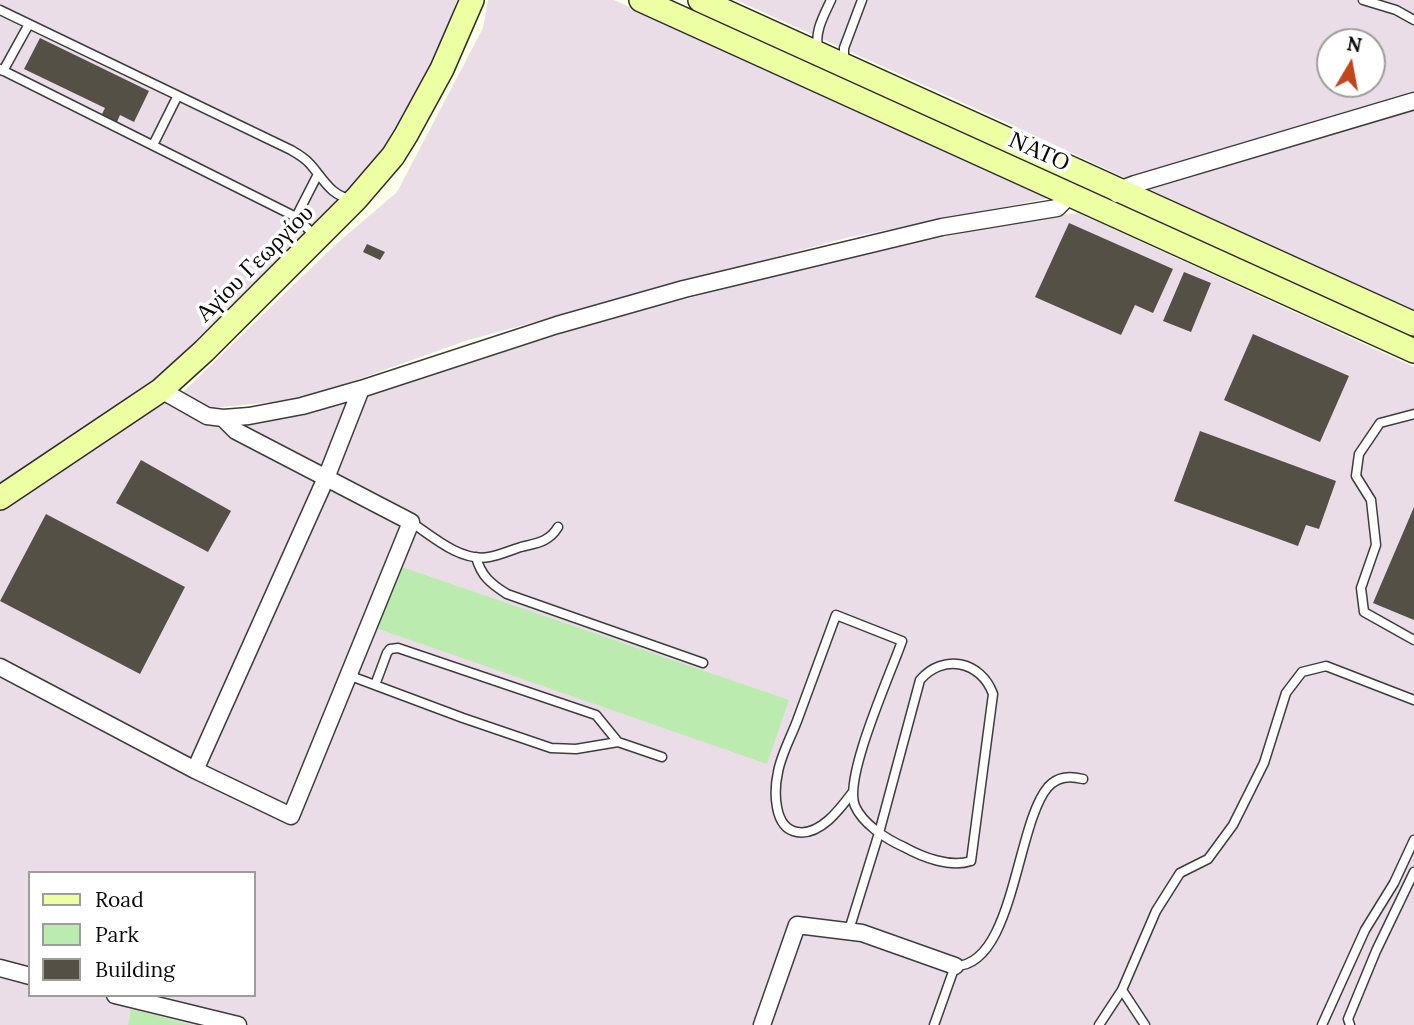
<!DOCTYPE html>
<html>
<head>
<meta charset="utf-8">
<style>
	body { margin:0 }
	#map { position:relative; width:1414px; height:1025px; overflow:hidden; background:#fcffe8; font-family:Lora,serif }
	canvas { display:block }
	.legend { position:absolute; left:28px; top:871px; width:228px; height:126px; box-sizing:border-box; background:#fff; border:2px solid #9d9d9d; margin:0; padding:9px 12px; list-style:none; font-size:21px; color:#0a0a0a }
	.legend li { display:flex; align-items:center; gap:14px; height:35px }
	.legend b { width:35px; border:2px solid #9d9d9d }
	.north { position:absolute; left:1316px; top:28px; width:70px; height:70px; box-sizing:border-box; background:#fff; border:2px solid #9d9d9d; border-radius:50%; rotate:10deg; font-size:19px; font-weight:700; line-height:28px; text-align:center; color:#0a0a0a }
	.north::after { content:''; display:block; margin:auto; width:24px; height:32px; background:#c2461a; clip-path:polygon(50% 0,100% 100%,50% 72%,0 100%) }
</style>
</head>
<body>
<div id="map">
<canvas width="1414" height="1025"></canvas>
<ul class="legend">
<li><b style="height:9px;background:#edffa3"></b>Road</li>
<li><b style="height:19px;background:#bcebb0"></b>Park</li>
<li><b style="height:19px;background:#545046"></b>Building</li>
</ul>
<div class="north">N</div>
</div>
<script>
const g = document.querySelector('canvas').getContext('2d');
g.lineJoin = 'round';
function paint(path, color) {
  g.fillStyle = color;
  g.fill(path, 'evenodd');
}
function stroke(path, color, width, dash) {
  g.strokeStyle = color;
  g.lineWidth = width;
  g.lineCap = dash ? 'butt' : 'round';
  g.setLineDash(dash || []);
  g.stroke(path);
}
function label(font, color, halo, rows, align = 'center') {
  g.font = font + ' Lora,serif';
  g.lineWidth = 7;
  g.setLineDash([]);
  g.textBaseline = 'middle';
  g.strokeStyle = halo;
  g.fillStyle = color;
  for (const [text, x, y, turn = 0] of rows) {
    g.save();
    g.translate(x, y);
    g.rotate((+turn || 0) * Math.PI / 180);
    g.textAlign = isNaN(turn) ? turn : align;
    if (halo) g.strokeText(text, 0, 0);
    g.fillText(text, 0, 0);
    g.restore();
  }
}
paint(new Path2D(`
	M0 0H457L435 64 405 128 362 180 145 389 217 427 298 416 567 330 796 270 988 227 1078 213 1414 367V1025H0ZM30 873H254V995H30Z
	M488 0H614L1050 198 846 238 468 340 303 399 202 409 180 395 335 245 397 192 483 28Z
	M736 0H1414V313L1025 131ZM1330 42H1372V84H1330Z`), '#ebdde8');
paint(new Path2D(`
	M399 566 789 700 767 764 373 627Z
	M131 1009 192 1025H128Z`), '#bcebb0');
paint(new Path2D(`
	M40 38 149 91 134 122 120 115 117 122 102 114 105 108 24 69Z
	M1069 223 1173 269 1153 313 1135 305 1121 335 1035 297Z
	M367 244 385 252 380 260 363 252Z
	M1184 272 1211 283 1191 332 1163 321Z
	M1253 334 1349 376 1320 442 1224 400Z
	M1200 431 1336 481 1319 529 1306 525 1298 546 1174 501Z
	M141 460 231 511 208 552 116 503Z
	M1414 507V620L1373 603Z
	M46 514 185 587 140 674 0 601Z`), '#545046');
const service = new Path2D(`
	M1363 0 1396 10 1414 20
	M0 10 291 150C298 154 305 158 310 164 322 177 331 197 352 199
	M819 50C813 34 824 15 831 0
	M844 63V48L862 0
	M0 69 296 217 315 236
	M3 71 29 24
	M153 145 177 97
	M296 217 317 176
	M1414 414 1380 423 1359 454 1356 476 1371 500 1376 545 1361 588 1364 612 1414 640
	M411 522C433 537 461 562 489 557 500 555 511 550 521 547 537 543 549 542 558 527
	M476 557C481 576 491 584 507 594L703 663
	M348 675 463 718 551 748 576 749 618 742 662 757
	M375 685 387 653 390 649 398 648 596 715 618 742
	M849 930 879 833 920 680C943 653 981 661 993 694L971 861C950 868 922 857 904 847 886 839 863 824 855 806 843 778 891 673 902 641L836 615C823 650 810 686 797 721 791 737 781 755 778 772 774 790 773 828 797 832 820 836 840 809 852 793
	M1122 990 1145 1025
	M934 1025 955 966C1014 966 1016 824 1048 787 1058 776 1070 776 1083 779
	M1099 1025 1122 990 1156 911 1180 873 1208 859 1233 825 1264 763 1286 693 1302 672 1326 666 1414 700
	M1322 1025 1365 930 1394 883 1414 840
	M1350 1025 1348 1019 1376 951 1414 872`);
const minor = new Path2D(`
	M1117 194 1119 190 1135 184 1414 101
	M161 390 207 416 223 418 249 416 302 406 361 389 557 325 684 289 942 227 1057 208 1070 195
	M0 667 195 770 291 816 411 522 236 431 223 418
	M195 770 326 478 361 389
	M0 968 30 976
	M115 995 238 1025
	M762 1025 797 925 862 933 955 966`);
const secondary = new Path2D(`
	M641 0 1414 351
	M700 0 1414 324
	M0 498 161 390 204 351 356 199 393 156 406 135 442 69 472 0`);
stroke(service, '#3d3d3d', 11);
stroke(minor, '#3d3d3d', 19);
stroke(secondary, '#2c2c2c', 26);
stroke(service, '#fff', 8);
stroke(minor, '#fff', 16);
stroke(secondary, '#edffa3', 23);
label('24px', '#0a0a0a', '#fff', [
	["ΝΑΤΟ",1039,152,24],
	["Αγίου Γεωργίου",255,264,-45]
]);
</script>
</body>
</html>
